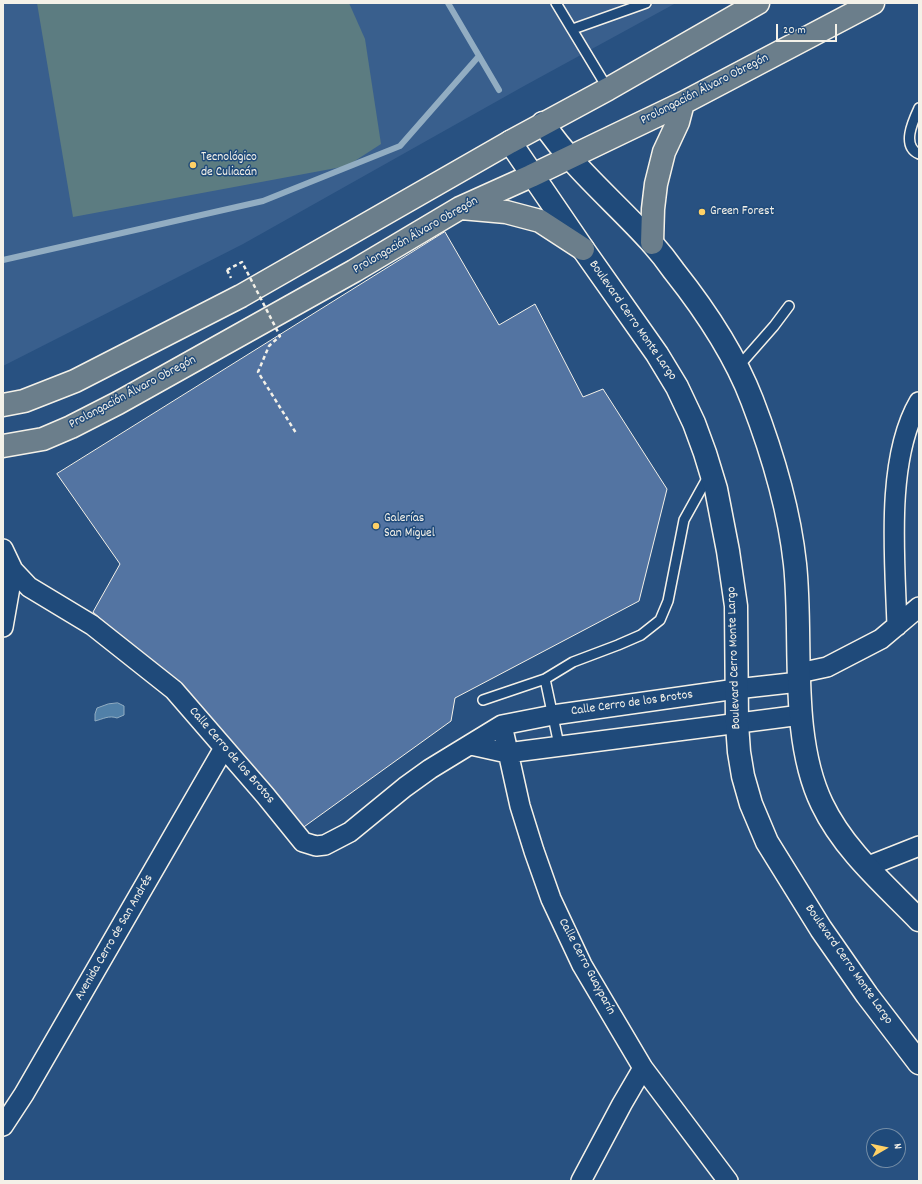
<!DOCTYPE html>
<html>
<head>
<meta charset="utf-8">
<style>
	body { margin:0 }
	#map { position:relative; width:922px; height:1184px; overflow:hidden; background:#285181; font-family:Dekko,sans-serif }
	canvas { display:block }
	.frame { position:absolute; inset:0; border:4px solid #f4f1e8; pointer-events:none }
	.north { position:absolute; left:866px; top:1128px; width:40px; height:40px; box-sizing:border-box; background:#1f4a7a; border:1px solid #748da6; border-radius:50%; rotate:81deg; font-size:11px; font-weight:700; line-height:16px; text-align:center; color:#f4f1e8 }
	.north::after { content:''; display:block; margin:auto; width:14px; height:18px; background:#ffd166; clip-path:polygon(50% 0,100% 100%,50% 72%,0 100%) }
	.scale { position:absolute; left:776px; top:24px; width:61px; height:18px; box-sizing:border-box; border:2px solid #f4f1e8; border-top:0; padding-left:5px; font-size:12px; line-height:14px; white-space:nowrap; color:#f4f1e8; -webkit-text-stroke:3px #1f4a7a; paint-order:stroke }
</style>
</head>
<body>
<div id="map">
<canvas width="922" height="1184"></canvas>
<div class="frame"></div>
<div class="north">N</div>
<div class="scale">20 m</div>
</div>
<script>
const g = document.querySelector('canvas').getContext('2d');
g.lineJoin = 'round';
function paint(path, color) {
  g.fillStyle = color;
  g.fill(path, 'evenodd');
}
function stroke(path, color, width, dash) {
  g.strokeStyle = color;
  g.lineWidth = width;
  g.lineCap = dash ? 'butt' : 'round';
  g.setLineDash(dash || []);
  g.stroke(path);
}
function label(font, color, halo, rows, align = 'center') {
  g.font = font + ' Dekko,sans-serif';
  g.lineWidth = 3;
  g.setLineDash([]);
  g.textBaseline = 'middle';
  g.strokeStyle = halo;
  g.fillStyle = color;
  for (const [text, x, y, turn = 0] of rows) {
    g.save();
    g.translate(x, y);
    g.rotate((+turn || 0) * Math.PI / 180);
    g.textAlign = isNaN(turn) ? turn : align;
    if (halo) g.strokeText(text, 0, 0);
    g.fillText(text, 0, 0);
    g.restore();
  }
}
paint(new Path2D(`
	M3 3H676L524 86 243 244 3 366Z`), '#395f8d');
paint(new Path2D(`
	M37 3H349L365 39 381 144 347 166 73 217Z`), '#5c7c81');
const water = new Path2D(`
	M118 703 124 706V715L117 718C109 715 103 719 95 721V714L97 708 108 704Z`);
paint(water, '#5180a8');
stroke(water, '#92adc2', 1);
stroke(new Path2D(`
	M448 3 499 90
	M3 260 263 201 400 146 479 56`), '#92adc2', 6);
const building = new Path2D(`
	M445 232 499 325 535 304 583 397 603 389 667 489 639 601 455 698 451 721 301 829 171 681 93 612 120 564 57 474Z`);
paint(building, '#5374a2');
stroke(building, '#f4f1e8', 1);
const lane = new Path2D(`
	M556 3 608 89
	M573 29 646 3
	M919 108C913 121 901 146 919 154
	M738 367 774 326 789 306
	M545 679 559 745
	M483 700 545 679 573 662 618 645 641 635 660 620 668 601 684 520 709 475`);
const street = new Path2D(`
	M3 549 13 570 29 587 92 625 174 690 265 795 303 842 316 846 325 845 350 832 405 787 430 769 502 725 553 715 736 689 799 682
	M897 626C895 560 885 460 919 402
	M3 627 13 570
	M799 673 827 667 881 639 919 607
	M502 725 520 806 534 851 551 899 582 965 643 1068 728 1181
	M471 745 507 753 801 715
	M866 867 919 846
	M3 1126 24 1094 224 748
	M581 1181 622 1104 643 1068`);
const secondary = new Path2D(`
	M543 123C573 168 615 202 651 242 659 251 667 261 674 271 705 310 734 353 752 400 772 452 789 508 795 564 803 639 789 736 822 804 844 850 884 884 919 920
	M510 142 583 249 657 354 677 387 694 423 705 453 716 489 728 551 736 606 737 724 739 752 743 776 751 804 767 842 821 929 867 995 919 1063`);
const primary = new Path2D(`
	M461 208 506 212 540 221 583 249
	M652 243 653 209 656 184 664 152 678 122 683 103
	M3 405 24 401 75 381 241 296 510 142 608 89 758 3
	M3 446 43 439 71 427 118 403 354 271 460 208 531 176 683 103 873 3`);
stroke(lane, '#f4f1e8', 12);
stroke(street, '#f4f1e8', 22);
stroke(secondary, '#f4f1e8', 25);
stroke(primary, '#f4f1e8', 25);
stroke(new Path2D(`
	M227 270 231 278`), '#f4f1e8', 2.5, [4, 3]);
stroke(lane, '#1f4a7a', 9);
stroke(street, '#1f4a7a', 19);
stroke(secondary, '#1f4a7a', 22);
stroke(primary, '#6b7e8b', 22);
stroke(new Path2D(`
	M227 270 242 262 280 336 269 346 258 372 296 433`), '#f4f1e8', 2.5, [4, 3]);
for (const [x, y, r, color] of [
	[193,165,4,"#ffd166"],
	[702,212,4,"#ffd166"],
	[376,526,4,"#ffd166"]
]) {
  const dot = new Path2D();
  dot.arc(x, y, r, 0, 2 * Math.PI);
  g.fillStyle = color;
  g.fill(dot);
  stroke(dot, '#1f4a7a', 1.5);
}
label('13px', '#f4f1e8', '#1f4a7a', [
	["Prolongación Álvaro Obregón",705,90,-27],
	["Prolongación Álvaro Obregón",416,236,-30],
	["Boulevard Cerro Monte Largo",632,321,55],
	["Prolongación Álvaro Obregón",133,393,-28],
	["Boulevard Cerro Monte Largo",735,658,-92],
	["Calle Cerro de los Brotos",632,704,-8],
	["Calle Cerro de los Brotos",231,756,49],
	["Avenida Cerro de San Andrés",115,938,-60],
	["Boulevard Cerro Monte Largo",848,965,55],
	["Calle Cerro Guayparín",586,967,62]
]);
label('13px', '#f4f1e8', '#1f4a7a', [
	["Tecnológico",201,158],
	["de Culiacán",201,173],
	["Green Forest",710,212],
	["Galerías",384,519],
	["San Miguel",384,534]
], 'left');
</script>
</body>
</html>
